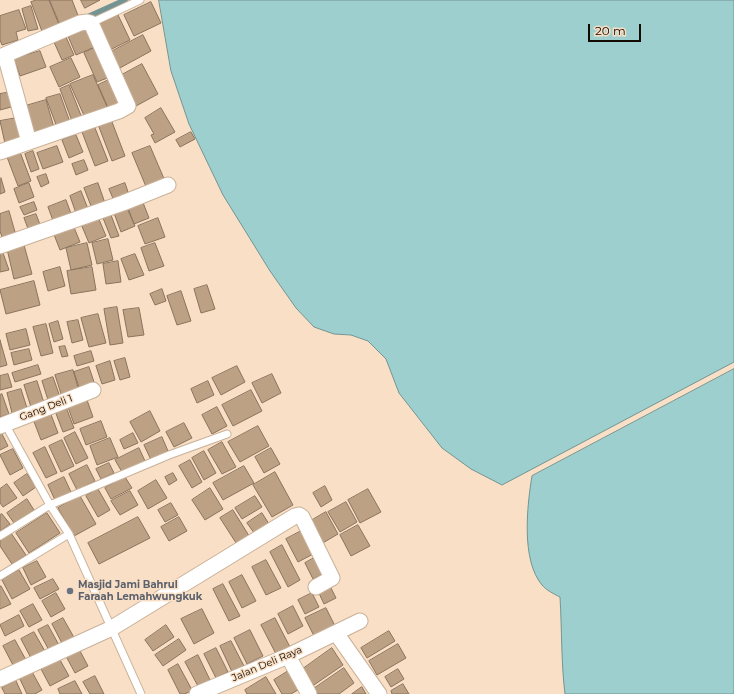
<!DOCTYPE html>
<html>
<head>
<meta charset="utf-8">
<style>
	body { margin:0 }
	#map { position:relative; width:734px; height:694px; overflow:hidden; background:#f8dfc5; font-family:Montserrat,sans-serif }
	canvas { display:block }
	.scale { position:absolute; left:588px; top:24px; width:53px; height:18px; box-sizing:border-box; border:2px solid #120a03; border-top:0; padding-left:5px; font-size:12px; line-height:14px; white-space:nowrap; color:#120a03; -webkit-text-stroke:3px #f8dfc5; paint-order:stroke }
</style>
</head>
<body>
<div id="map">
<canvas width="734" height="694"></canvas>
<div class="scale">20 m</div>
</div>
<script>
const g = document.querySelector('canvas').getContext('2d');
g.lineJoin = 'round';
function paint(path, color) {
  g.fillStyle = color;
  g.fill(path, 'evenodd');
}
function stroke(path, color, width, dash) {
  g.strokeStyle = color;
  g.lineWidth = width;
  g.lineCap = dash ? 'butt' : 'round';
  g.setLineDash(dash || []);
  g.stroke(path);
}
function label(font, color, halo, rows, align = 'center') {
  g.font = font + ' Montserrat,sans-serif';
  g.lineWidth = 3;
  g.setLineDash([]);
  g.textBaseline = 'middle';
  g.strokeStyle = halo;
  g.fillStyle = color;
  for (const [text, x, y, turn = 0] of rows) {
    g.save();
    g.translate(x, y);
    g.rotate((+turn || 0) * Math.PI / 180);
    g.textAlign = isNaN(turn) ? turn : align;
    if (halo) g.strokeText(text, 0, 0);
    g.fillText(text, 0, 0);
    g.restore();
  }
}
const water = new Path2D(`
	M159 0H734V362L502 485 471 469 442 448 399 393 386 359 368 341 351 335 334 334 314 327 296 308 270 271 223 195 189 124 171 71Z
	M734 369V694H565C561 662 562 630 560 597 554 594 546 590 542 585 521 560 527 506 532 476Z`);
paint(water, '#9dcfcf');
stroke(water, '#739492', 1);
stroke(new Path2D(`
	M85 18 125 0`), '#739492', 5.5);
const building = new Path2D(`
	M37 0H49L60 27 43 34 31 2Z
	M50 0H72L79 18 61 26Z
	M81 0H100L85 8Z
	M151 2 161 23 134 36 124 15Z
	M31 6 38 29 28 31 22 9Z
	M19 10 26 29 16 32 18 40 2 45 0 40V16Z
	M118 15 130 40 106 52 94 26Z
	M87 28 95 47 76 55 68 36Z
	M143 35 151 51 118 69 109 53Z
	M66 37 74 55 62 60 54 42Z
	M96 47 110 77 97 82 84 53Z
	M40 51 46 67 20 76 14 59Z
	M71 58 80 77 59 87 50 67Z
	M142 64 158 94 136 106 120 76Z
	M93 75 109 111 86 120 70 84Z
	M111 79 123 104 109 110 98 85Z
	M69 85 82 118 72 121 60 89Z
	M11 92 15 106 0 110V94Z
	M60 94 71 125 58 130 46 98Z
	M46 100 55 131 31 140 22 107Z
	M161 108 175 132 155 143 151 135 154 134 145 118Z
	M17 118 23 143 6 148 0 121Z
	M112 122 125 156 112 161 99 127Z
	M95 128 108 161 95 166 82 132Z
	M191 132 195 139 180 147 176 140Z
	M76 135 83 152 69 158 62 140Z
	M57 146 63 162 43 169 37 153Z
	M150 146 165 181 147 189 132 153Z
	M33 151 39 169 31 172 25 154Z
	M20 152 31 181 18 186 7 157Z
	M84 160 88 170 76 175 72 164Z
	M46 174 49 183 41 187 37 177Z
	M1 178 5 192 0 194V179Z
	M29 183 34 197 19 203 14 189Z
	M98 183 106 206 93 211 84 188Z
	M125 183 129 195 114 201 109 189Z
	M81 191 90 214 78 219 70 196Z
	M66 200 73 219 55 226 48 207Z
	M142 200 149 218 134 224 127 205Z
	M34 202 37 210 24 215 20 207Z
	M127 208 135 226 121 232 114 213Z
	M9 211 17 239 4 243 0 231V214Z
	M36 214 42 230 30 234 24 218Z
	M111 215 119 236 111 238 103 218Z
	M98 217 106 236 89 243 81 224Z
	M158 218 165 237 145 244 138 226Z
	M73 225 80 242 60 250 53 232Z
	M108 239 113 260 97 264 92 243Z
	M87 243 92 265 71 270 66 248Z
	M155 243 164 266 149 271 141 248Z
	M24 245 32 274 14 279 7 249Z
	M3 253 9 270 0 272V254Z
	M135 254 144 275 129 280 121 259Z
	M118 261 121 282 106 284 103 264Z
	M60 267 65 286 48 291 43 272Z
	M92 267 96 290 71 294 67 271Z
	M34 281 40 305 6 314 0 290Z
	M207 285 215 309 201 313 194 289Z
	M162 289 166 301 155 305 150 294Z
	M181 291 191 321 177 325 167 296Z
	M117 307 123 343 110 345 104 309Z
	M139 308 144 335 128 337 123 310Z
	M98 314 106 343 89 347 81 318Z
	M78 320 83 340 72 343 67 322Z
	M58 321 63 339 54 342 49 324Z
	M46 324 53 353 41 356 33 327Z
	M26 329 30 345 10 350 6 334Z
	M0 340 7 365 0 367Z
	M65 346 68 356 62 357 59 347Z
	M29 349 32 360 14 365 11 353Z
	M91 351 94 361 77 366 74 356Z
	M125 358 130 377 120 380 114 361Z
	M110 361 115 380 102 384 96 366Z
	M38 365 41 374 15 382 12 373Z
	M237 366 245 382 221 395 212 378Z
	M89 367 95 385 80 390 74 372Z
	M73 370 79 391 62 397 55 375Z
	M8 374 12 387 0 390V376Z
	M272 374 281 393 262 403 252 383Z
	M53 377 60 397 48 400 42 381Z
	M37 381 44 403 31 407 24 385Z
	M208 381 214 395 197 403 191 389Z
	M21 389 27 408 12 413 7 393Z
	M251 390 262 411 233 426 222 405Z
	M2 394 9 414 0 417V395Z
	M87 400 93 417 74 424 68 407Z
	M66 407 74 428 63 432 55 411Z
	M217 407 227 426 212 434 202 415Z
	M150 411 160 431 141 442 130 422Z
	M50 412 58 433 41 440 33 419Z
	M101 421 107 437 86 445 80 429Z
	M184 423 192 438 174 447 166 432Z
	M258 426 269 446 240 462 228 442Z
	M0 432H1L8 446 0 450Z
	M75 432 88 458 76 464 64 438Z
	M133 433 138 443 124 449 120 440Z
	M162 437 168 451 151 460 144 445Z
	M110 438 118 457 97 465 90 446Z
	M62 440 74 466 61 472 49 446Z
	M222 442 236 467 222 474 208 450Z
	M45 447 57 473 46 478 33 453Z
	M139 448 145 461 122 472 115 460Z
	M271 448 280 464 264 473 255 457Z
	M13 449 23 468 10 475 0 455Z
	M204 451 216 473 204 480 192 458Z
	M190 460 202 482 192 488 179 466Z
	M109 463 114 473 101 479 96 469Z
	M87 465 95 481 77 490 69 474Z
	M244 466 254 483 223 500 213 483Z
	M275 472 293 505 272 517 253 485Z
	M173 473 177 480 169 485 165 477Z
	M27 474 36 487 23 496 14 483Z
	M64 477 71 492 55 500 48 485Z
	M125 477 132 488 111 499 105 488Z
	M156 480 167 498 148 509 138 491Z
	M7 484 17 498 3 507 0 503V489Z
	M325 486 332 500 321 507 313 493Z
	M210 488 223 509 205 520 192 500Z
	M98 489 110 510 98 517 86 496Z
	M368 489 381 512 360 523 348 500Z
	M130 491 138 505 120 515 111 501Z
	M80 496 96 524 74 536 58 508Z
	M255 496 262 507 242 519 235 508Z
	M27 499 34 510 14 523 7 513Z
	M346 502 357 522 340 532 328 512Z
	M171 503 178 515 165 522 158 510Z
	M233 510 251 539 238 546 220 518Z
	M326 512 338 534 321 544 309 522Z
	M47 513 60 533 29 553 16 533Z
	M262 513 271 527 257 537 247 523Z
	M2 514 10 524 0 531V515Z
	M138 517 150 538 99 564 88 543Z
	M179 517 187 531 169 541 161 527Z
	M358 525 370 546 351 556 340 535Z
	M305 529 317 552 298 562 286 539Z
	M11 533 26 555 12 564 0 546V540Z
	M282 545 300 580 288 587 270 552Z
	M316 557 324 573 313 579 305 563Z
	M266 560 281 588 266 595 252 567Z
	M37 561 46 577 31 585 23 568Z
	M19 570 30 589 12 599 2 580Z
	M242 575 256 601 242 608 229 582Z
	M53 579 59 589 40 599 34 588Z
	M223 584 240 616 229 621 213 589Z
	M329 584 336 598 324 604 317 589Z
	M0 586H1L11 604 0 609Z
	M56 593 65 609 51 617 42 601Z
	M312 593 319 607 305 614 298 600Z
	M33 604 42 620 29 627 20 611Z
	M293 606 303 626 288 634 278 614Z
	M326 608 335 626 314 636 305 618Z
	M202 609 214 633 194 644 181 619Z
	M19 615 24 626 5 636 0 625Z
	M63 618 76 641 64 647 52 624Z
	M275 618 290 647 276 654 261 625Z
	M48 625 60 647 50 652 38 630Z
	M166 625 174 637 153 651 145 640Z
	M250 630 263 656 247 664 234 638Z
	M389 631 395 641 367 658 361 648Z
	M34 632 46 653 32 660 21 639Z
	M179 639 186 650 163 666 155 655Z
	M15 640 26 660 14 667 3 646Z
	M231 641 245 668 233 674 220 646Z
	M398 644 406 658 377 675 369 661Z
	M216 648 228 672 216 678 204 654Z
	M332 648 343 665 311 687 300 671Z
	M80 651 88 666 75 673 67 658Z
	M198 655 211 682 199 688 185 662Z
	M60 660 69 676 50 686 41 669Z
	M178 664 192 690 185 694H180L168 670Z
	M344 668 354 683 339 694H315L312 690Z
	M398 669 404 679 391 687 385 677Z
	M31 670 42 690 35 694H27L19 677Z
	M290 670 301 688 291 694H282L274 680Z
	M95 676 104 694H90L83 682Z
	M266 677 276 694H247L245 690Z
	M16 681 22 694H5L2 688Z
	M75 681 82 694H60L58 689Z
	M403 684 409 694H392L391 691Z
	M362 687 366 694H352Z`);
paint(building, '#bda184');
stroke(building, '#8a745d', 1);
const service = new Path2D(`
	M91 23 140 0
	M5 424 50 505 69 534 141 694
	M0 536 50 505 169 455 227 434
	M0 576 69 534`);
const minor = new Path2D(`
	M5 55 29 142
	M0 57 80 23 87 22 91 23 128 106 119 111 0 152
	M0 246 123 203 168 185
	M0 426 93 390
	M336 633 379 694
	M288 656 309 694
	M0 679 112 628 295 516 299 515 302 517 332 578 316 587
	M197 694 288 656 360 621`);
stroke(service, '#c9b199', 9);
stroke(minor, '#c9b199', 17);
stroke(service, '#fff', 7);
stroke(minor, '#fff', 15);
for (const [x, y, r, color] of [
	[70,591,4,"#6b7280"]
]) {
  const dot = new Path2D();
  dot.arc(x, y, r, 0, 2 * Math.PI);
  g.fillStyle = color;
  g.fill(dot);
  stroke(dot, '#f8dfc5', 1.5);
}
label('10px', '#120a03', '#f8dfc5', [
	["Gang Deli 1",46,408,-21],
	["Jalan Deli Raya",267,664,-23]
]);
label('bold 10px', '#5b616d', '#f8dfc5', [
	["Masjid Jami Bahrul",78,585],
	["Faraah Lemahwungkuk",78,597]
], 'left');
</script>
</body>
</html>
